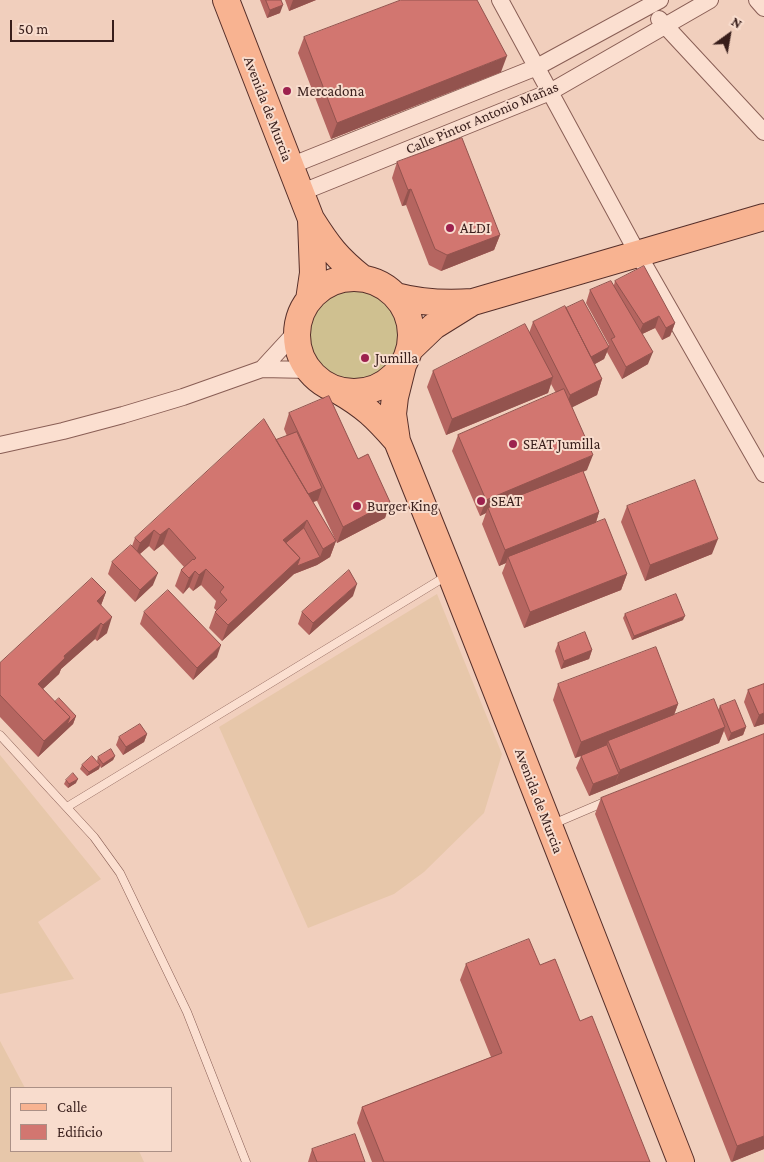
<!DOCTYPE html>
<html>
<head>
<meta charset="utf-8">
<style>
	body { margin:0 }
	#map { position:relative; width:764px; height:1162px; overflow:hidden; background:#f1cfbd; font-family:"Crimson Pro",serif }
	canvas { display:block }
	.legend { position:absolute; left:10px; top:1087px; width:162px; height:65px; box-sizing:border-box; background:#f8dccd; border:1px solid #ab9086; margin:0; padding:6px 9px; list-style:none; font-size:15px; color:#381e1b }
	.legend li { display:flex; align-items:center; gap:10px; height:25px }
	.legend b { width:25px; border:1px solid #ab9086 }
	.north { position:absolute; left:704px; top:10px; width:50px; height:50px; -webkit-text-stroke:4px #f8dccd; paint-order:stroke; rotate:32deg; font-size:14px; font-weight:700; line-height:20px; text-align:center; color:#381e1b }
	.north::after { content:''; display:block; margin:auto; width:18px; height:22px; background:#381e1b; clip-path:polygon(50% 0,100% 100%,50% 72%,0 100%) }
	.scale { position:absolute; left:10px; top:20px; width:104px; height:22px; box-sizing:border-box; border:2px solid #381e1b; border-top:0; padding-left:6px; font-size:15px; line-height:18px; white-space:nowrap; color:#381e1b; -webkit-text-stroke:4px #f8dccd; paint-order:stroke }
</style>
</head>
<body>
<div id="map">
<canvas width="764" height="1162"></canvas>
<ul class="legend">
<li><b style="height:6px;background:#f8b391"></b>Calle</li>
<li><b style="height:14px;background:#d27670"></b>Edificio</li>
</ul>
<div class="north">N</div>
<div class="scale">50 m</div>
</div>
<script>
const g = document.querySelector('canvas').getContext('2d');
g.lineJoin = 'round';
function paint(path, color) {
  g.fillStyle = color;
  g.fill(path, 'evenodd');
}
function stroke(path, color, width, dash) {
  g.strokeStyle = color;
  g.lineWidth = width;
  g.lineCap = dash ? 'butt' : 'round';
  g.setLineDash(dash || []);
  g.stroke(path);
}
function label(font, color, halo, rows, align = 'center') {
  g.font = font + ' "Crimson Pro",serif';
  g.lineWidth = 4;
  g.setLineDash([]);
  g.textBaseline = 'middle';
  g.strokeStyle = halo;
  g.fillStyle = color;
  for (const [text, x, y, turn = 0] of rows) {
    g.save();
    g.translate(x, y);
    g.rotate((+turn || 0) * Math.PI / 180);
    g.textAlign = isNaN(turn) ? turn : align;
    if (halo) g.strokeText(text, 0, 0);
    g.fillText(text, 0, 0);
    g.restore();
  }
}
paint(new Path2D(`
	M437 594 502 754 484 813 424 872 394 894 308 928 219 727Z
	M0 755 101 879 38 922 74 979 0 994Z
	M0 1041 25 1088H11V1151H139L144 1162H0Z`), '#e7c7aa');
paint(new Path2D(`
	M307 336a47 47 0 1 1 94 0a47 47 0 1 1-94 0Z`), '#cfc090');
const lane = new Path2D(`
	M0 735 94 837 120 873 187 1012 246 1162
	M67 807 448 575
	M553 824 607 801`);
const street = new Path2D(`
	M500 0 638 254 764 474
	M757 0 764 8
	M659 19 764 132
	M290 166 537 67 660 0
	M300 193 550 92 710 0
	M262 369 296 332
	M0 445 63 431 123 415 183 397 262 369 309 370`);
const primary = new Path2D(`
	M226 0 311 219C328 246 337 258 362 278
	M297 335a57 57 0 1 1 114 0a57 57 0 1 1-114 0Z
	M396 296C422 303 447 304 473 302L764 217
	M309 300 313 273 311 220
	M410 349 434 326 471 303
	M403 365 395 397 393 414 397 441 450 573 681 1162
	M337 390C365 406 376 417 397 441`);
stroke(lane, '#895e55', 9);
stroke(street, '#895e55', 18);
stroke(primary, '#562f2a', 28);
stroke(lane, '#fbdfd0', 8);
stroke(street, '#fbdfd0', 16);
stroke(primary, '#f8b391', 26);
paint(new Path2D(`
	M260 0H281L280 13 267 18Z
	M285 0H316L289 11Z
	M304 37 501 72 331 139 298 53Z
	M397 162 500 235 494 250 441 271 429 265 406 205 402 206 392 178Z
	M615 281 675 323 670 336 662 340 655 328 642 334 648 364 622 379 607 352 604 359 595 364 602 379 597 395 572 407 587 470 583 472 599 512 596 523 627 574 621 590 524 628 502 573 506 563 499 566 482 524 486 513 480 516 452 451 458 435 556 393 551 384 548 393 446 435 427 387 433 371 529 333 533 322 566 308 608 346 609 345 586 303 590 290 614 285Z
	M289 413 358 459 390 502 385 518 337 543 317 501 313 502 336 541 330 557 317 565 294 574 222 641 209 628 215 612 217 611 214 608 216 601 201 585 193 591 189 587 183 594 175 586 181 570 184 567 163 544 154 551 149 546 140 554 153 585 135 602 108 574 112 562 132 546 135 538 276 440 287 436 284 429Z
	M627 506 712 554 645 581 621 522Z
	M106 592 101 605 107 633 97 641 95 639 61 669 59 674 43 689 55 702 76 716 73 724 38 757 0 717V663Z
	M353 596 309 635 298 624 302 612Z
	M144 612 217 657 193 680 140 624Z
	M625 614 683 620 632 640 623 618Z
	M558 643 592 650 589 659 561 669 555 651Z
	M558 684 678 704 674 715 718 710 720 706 746 727 743 735 728 741 724 731 719 743 589 796 576 768 581 756 575 758 553 700Z
	M764 684V724L754 727 744 702 748 690Z
	M147 734 144 742 123 755 116 745 119 737Z
	M764 734V1149L731 1162 595 814 601 798Z
	M115 756 113 760 101 768 100 766 99 769 87 776 80 769 82 765 98 763 97 761 98 757Z
	M66 780 76 783 68 788 64 784Z
	M466 964 540 965 580 1021 650 1162H372L357 1123 362 1107 491 1057 460 980Z
	M312 1149 365 1162H308Z`), '#b56560');
paint(new Path2D(`
	M293 0H316L289 11Z
	M283 5 280 13 267 18 270 10Z
	M507 56 501 72 331 139 337 123Z
	M411 189 406 205 402 206 408 190Z
	M500 235 494 250 441 271 447 255Z
	M659 316 655 328 638 336 643 324Z
	M675 323 670 336 662 340 666 328Z
	M609 347 604 359 584 370 588 358Z
	M653 352 648 364 622 379 626 367Z
	M553 377 548 393 446 435 452 419Z
	M602 379 597 395 565 411 570 395Z
	M593 455 587 470 490 512 488 508 486 513 480 516 486 500Z
	M322 488 318 500 301 507 305 495Z
	M390 502 385 518 337 543 343 527Z
	M599 512 594 528 508 557 506 563 499 566 505 550Z
	M307 520 301 536 284 551 283 540Z
	M169 528 163 544 154 551 160 535Z
	M154 530 149 546 134 559 140 543Z
	M718 539 712 554 645 581 650 565Z
	M336 541 330 557 317 565 294 574 222 641 228 625 300 558 320 557 323 549Z
	M206 569 201 585 193 591 199 575Z
	M195 571 189 587 183 594 189 578Z
	M158 573 153 585 135 602 140 590Z
	M627 574 621 590 524 628 530 612Z
	M357 584 353 596 309 635 313 623Z
	M106 592 100 608 97 601Z
	M685 616 683 620 632 640 634 636Z
	M112 617 107 633 97 641 103 625Z
	M101 623 95 639 61 669 59 674 32 699 38 684 64 656Z
	M221 645 217 657 193 680 197 668Z
	M592 650 589 659 561 669 564 661Z
	M678 704 672 720 608 741 607 746 575 758 581 742Z
	M764 713V724L754 727 759 715Z
	M76 716 73 724 38 757 44 741 70 717Z
	M725 727 719 743 614 786 620 770Z
	M746 727 743 735 728 741 731 733Z
	M147 734 144 742 123 755 126 747Z
	M115 756 113 760 101 768 103 764Z
	M100 765 99 769 87 776 89 772Z
	M619 774 614 786 589 796 593 784Z
	M78 779 76 783 68 788 69 784Z
	M764 1136V1149L732 1162 737 1146Z`), '#93534e');
const building = new Path2D(`
	M266 0H281L283 5 270 10Z
	M401 0H477L507 56 337 123 304 37Z
	M462 138 500 235 447 255 435 249 411 189 408 190 397 162Z
	M644 266 675 323 666 328 659 316 643 324 615 281Z
	M611 281 653 352 626 367 611 339 615 337 590 290Z
	M583 300 609 347 591 357 566 308Z
	M565 306 602 379 570 395 533 322Z
	M525 324 553 377 452 419 433 371Z
	M564 389 593 455 486 500 458 435Z
	M329 396 358 459 368 454 390 502 343 527 289 413Z
	M264 419 336 541 323 549 307 520 283 540 300 558 228 625 215 612 227 600 220 592 224 587 206 569 199 575 195 571 189 578 181 570 193 559 194 560 196 558 169 528 160 535 154 530 140 543 135 538Z
	M297 432 322 488 308 494 276 440Z
	M583 471 599 512 505 550 488 508Z
	M695 480 718 539 650 565 627 506Z
	M605 519 627 574 530 612 508 557Z
	M304 528 320 557 297 566 300 558 286 543Z
	M131 545 158 573 140 590 112 562Z
	M349 570 357 584 313 623 302 612Z
	M92 578 106 592 97 601 112 617 103 625 101 623 64 656 65 658 38 684 70 717 44 741 0 695V663Z
	M168 590 221 645 197 668 144 612Z
	M676 594 685 616 634 636 625 614Z
	M585 632 592 650 564 661 558 643Z
	M656 647 678 704 581 742 558 684Z
	M764 684V713L759 715 748 690Z
	M59 698 76 716 67 725 70 717 55 702Z
	M714 699 725 727 620 770 608 741Z
	M735 700 746 727 731 733 720 706Z
	M140 724 147 734 126 747 119 737Z
	M764 734V1136L737 1146 601 798Z
	M607 745 619 774 593 784 581 756Z
	M111 749 115 756 103 764 98 757Z
	M92 756 100 765 89 772 82 765Z
	M73 773 78 779 69 784 66 780Z
	M529 939 540 965 555 959 580 1021 592 1016 650 1162H384L362 1107 502 1053 466 964Z
	M355 1134 365 1162H317L312 1149Z`);
paint(building, '#d27670');
stroke(building, '#93534e', 1);
for (const [x, y, r, color] of [
	[287,91,5,"#9c214e"],
	[450,228,5,"#9c214e"],
	[365,358,5,"#9c214e"],
	[513,444,5,"#9c214e"],
	[481,501,5,"#9c214e"],
	[357,506,5,"#9c214e"]
]) {
  const dot = new Path2D();
  dot.arc(x, y, r, 0, 2 * Math.PI);
  g.fillStyle = color;
  g.fill(dot);
  stroke(dot, '#f8dccd', 2);
}
label('15px', '#381e1b', '#f8dccd', [
	["Mercadona",297,91],
	["ALDI",460,228],
	["Jumilla",375,358],
	["SEAT Jumilla",523,444],
	["SEAT",491,501],
	["Burger King",367,506]
], 'left');
label('15px', '#381e1b', '#f8dccd', [
	["Avenida de Murcia",268,109,69],
	["Calle Pintor Antonio Mañas",482,118,-23],
	["Avenida de Murcia",539,801,69]
]);
</script>
</body>
</html>
